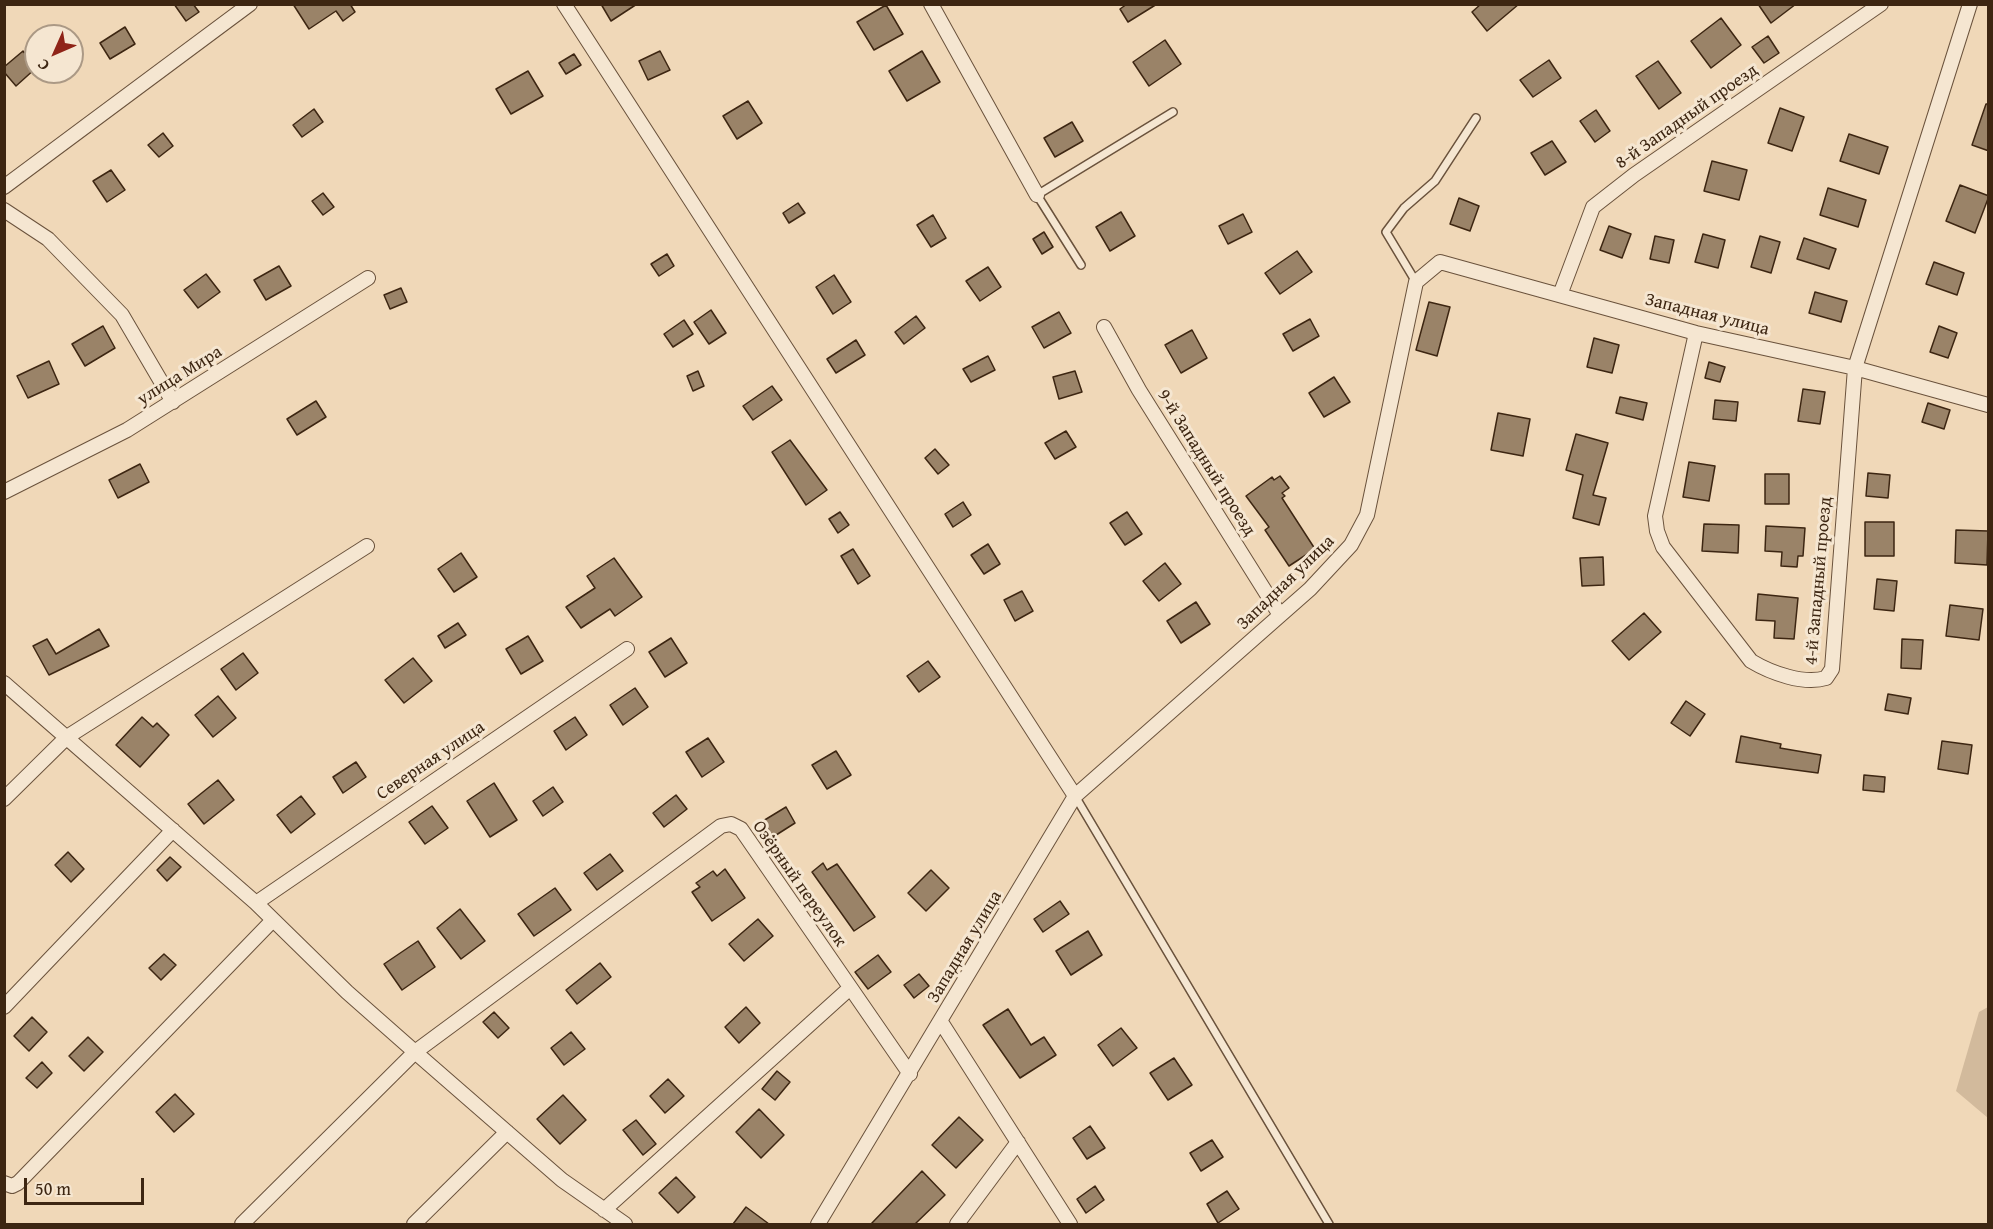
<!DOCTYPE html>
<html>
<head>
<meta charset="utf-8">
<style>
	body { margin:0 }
	#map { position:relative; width:1993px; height:1229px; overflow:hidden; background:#f0d8b8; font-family:"Gentium Book Plus",serif }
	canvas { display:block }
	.frame { position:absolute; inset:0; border:6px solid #3d2612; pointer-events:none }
	.north { position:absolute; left:24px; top:24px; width:60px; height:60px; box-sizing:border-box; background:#f5e6d1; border:2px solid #ab9985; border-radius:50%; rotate:225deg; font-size:16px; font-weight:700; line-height:24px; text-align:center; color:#3d2612 }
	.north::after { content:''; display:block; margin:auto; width:21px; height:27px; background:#8f2418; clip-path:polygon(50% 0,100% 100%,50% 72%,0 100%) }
	.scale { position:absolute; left:24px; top:1178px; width:120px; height:27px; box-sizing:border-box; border:3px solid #3d2612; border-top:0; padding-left:8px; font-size:18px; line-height:21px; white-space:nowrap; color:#3d2612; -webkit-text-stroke:4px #f5e6d1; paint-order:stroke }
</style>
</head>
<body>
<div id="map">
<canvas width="1993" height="1229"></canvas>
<div class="frame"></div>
<div class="north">С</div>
<div class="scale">50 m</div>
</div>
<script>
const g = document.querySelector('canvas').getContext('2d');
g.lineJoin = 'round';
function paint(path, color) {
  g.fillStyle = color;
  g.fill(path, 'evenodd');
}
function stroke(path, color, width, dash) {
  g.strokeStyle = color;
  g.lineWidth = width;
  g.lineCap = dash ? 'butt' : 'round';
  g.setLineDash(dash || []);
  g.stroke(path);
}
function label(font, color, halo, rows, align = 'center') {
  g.font = font + ' "Gentium Book Plus",serif';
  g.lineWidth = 6;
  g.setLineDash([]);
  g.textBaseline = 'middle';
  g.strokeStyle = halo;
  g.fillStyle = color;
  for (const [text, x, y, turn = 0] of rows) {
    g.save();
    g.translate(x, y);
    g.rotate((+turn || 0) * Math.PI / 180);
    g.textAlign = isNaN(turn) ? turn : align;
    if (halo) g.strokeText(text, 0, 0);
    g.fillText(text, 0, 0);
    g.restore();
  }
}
paint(new Path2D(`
	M1988 1007V1118L1956 1091 1979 1012Z`), '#d2ba9c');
const building = new Path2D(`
	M174 4H193L199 12 186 21Z
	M293 4H350L355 12 343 21 336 11 309 29Z
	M601 4H637L611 21Z
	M1127 4H1157L1128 22 1120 9Z
	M1481 4H1519L1487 31 1472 12Z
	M1758 4H1796L1771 23Z
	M886 5 903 34 874 50 857 22Z
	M1721 18 1741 45 1711 68 1691 41Z
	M125 27 135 44 110 59 100 43Z
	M1768 36 1779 53 1764 63 1752 47Z
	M1165 40 1181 64 1149 86 1133 62Z
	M23 51 36 68 16 86 4 72V67Z
	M660 51 670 70 648 80 639 61Z
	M922 51 940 82 907 101 889 71Z
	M574 54 581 65 566 74 559 63Z
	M1549 60 1561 78 1533 97 1520 80Z
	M1658 61 1681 93 1659 109 1636 76Z
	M528 71 543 96 511 114 496 89Z
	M748 101 762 123 737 139 723 116Z
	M1986 104H1989V151L1972 145Z
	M1780 108 1804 117 1792 151 1768 143Z
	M314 109 323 122 302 137 293 125Z
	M1596 110 1610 131 1595 142 1580 121Z
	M1072 122 1083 141 1055 157 1044 138Z
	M163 133 173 146 159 157 148 145Z
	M1849 134 1888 147 1879 174 1840 161Z
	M1552 141 1566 162 1545 175 1531 153Z
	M1712 161 1747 170 1739 200 1704 191Z
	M111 170 125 190 107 202 93 181Z
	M1960 185 1989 196 1975 233 1946 221Z
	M1828 188 1866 200 1858 227 1820 215Z
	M323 193 334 207 323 215 312 201Z
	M1459 198 1479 206 1470 231 1450 224Z
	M798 203 805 213 789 223 783 213Z
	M1121 212 1135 236 1110 251 1096 227Z
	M1243 214 1252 232 1228 244 1219 226Z
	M933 215 946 238 931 247 917 225Z
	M1609 226 1631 234 1622 258 1600 250Z
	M1044 232 1053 247 1042 254 1033 239Z
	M1703 234 1725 240 1718 268 1695 262Z
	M1655 236 1674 240 1669 263 1650 259Z
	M1760 236 1780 242 1771 273 1751 267Z
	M1804 238 1836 249 1829 269 1797 259Z
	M1297 251 1312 272 1280 294 1265 273Z
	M667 254 674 266 659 276 651 264Z
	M1934 262 1964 273 1957 295 1926 284Z
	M279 266 291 286 266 300 254 280Z
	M988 267 1001 287 980 301 966 281Z
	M206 274 220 292 198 308 184 290Z
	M834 275 851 302 833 314 816 287Z
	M401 288 407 302 390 309 384 295Z
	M1815 292 1847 301 1841 322 1809 313Z
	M1429 302 1450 307 1437 356 1416 350Z
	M711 310 726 333 709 344 694 322Z
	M1059 312 1071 333 1044 348 1032 327Z
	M916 316 925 328 904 344 895 332Z
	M1310 319 1319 336 1293 351 1283 334Z
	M684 320 693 334 673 347 664 334Z
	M103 326 115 348 85 366 72 344Z
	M1939 326 1957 333 1948 358 1930 352Z
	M1192 330 1207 358 1181 373 1165 345Z
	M1594 338 1619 345 1612 373 1587 367Z
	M856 340 865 355 836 373 827 359Z
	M988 356 995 370 971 382 963 369Z
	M49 361 59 384 28 398 17 376Z
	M1709 362 1725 367 1720 382 1705 378Z
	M698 371 704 386 693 391 687 376Z
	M1075 371 1082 392 1059 399 1053 377Z
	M1334 377 1350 402 1324 417 1309 393Z
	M772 386 782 400 753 420 743 406Z
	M1803 389 1825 392 1820 424 1798 421Z
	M1620 397 1647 403 1643 420 1616 413Z
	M1715 400 1738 402 1736 421 1713 419Z
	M316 401 326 417 297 435 287 419Z
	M1928 403 1950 410 1944 429 1922 422Z
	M1498 413 1530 419 1523 456 1491 450Z
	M1066 431 1076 447 1055 459 1045 443Z
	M1576 434 1608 443 1593 495 1606 498 1599 525 1573 518 1583 475 1566 470Z
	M790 440 827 490 806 505 772 452Z
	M935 449 949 465 938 474 925 458Z
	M1689 462 1715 466 1709 501 1683 497Z
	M140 464 149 482 118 498 109 480Z
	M1868 473 1890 475 1888 498 1866 496Z
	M1765 474H1789V504H1765Z
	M1280 476 1289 488 1282 493 1285 496 1282 498 1315 549 1289 566 1265 530 1269 527 1246 496 1272 477 1274 480Z
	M963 502 971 515 953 527 945 514Z
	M840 512 849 525 838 533 829 519Z
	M1127 512 1142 534 1125 545 1110 523Z
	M1865 522H1894V556H1865Z
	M1704 524 1739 525 1738 553 1702 551Z
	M1766 526 1805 528 1803 556H1798L1797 567 1781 566 1782 552 1765 551Z
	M1956 530 1988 531 1987 565 1955 563Z
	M988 544 1000 564 984 574 971 555Z
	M853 549 870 576 858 584 841 556Z
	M461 553 477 577 454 592 438 569Z
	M1603 557 1604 585 1582 586 1580 558Z
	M614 558 642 597 615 616 610 609 581 628 566 607 595 588 587 576Z
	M1165 563 1181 584 1159 601 1143 581Z
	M1877 579 1897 581 1894 611 1874 609Z
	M1022 591 1033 611 1015 621 1004 600Z
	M1758 594 1798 598 1794 639 1774 638 1775 621 1756 620Z
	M1196 602 1210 624 1181 643 1167 621Z
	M1950 605 1983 609 1979 640 1946 636Z
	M1644 613 1661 632 1629 660 1612 641Z
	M458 623 466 635 445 648 438 636Z
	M99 629 109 646 49 675 33 646 47 639 56 654Z
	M528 636 543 661 521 674 506 649Z
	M671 638 687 663 665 677 649 652Z
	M1902 639 1923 640 1921 669 1901 668Z
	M243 653 258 673 236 690 221 669Z
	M413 658 432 681 404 703 385 680Z
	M928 661 940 677 919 692 907 676Z
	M635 688 648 707 623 725 610 705Z
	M1888 694 1911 698 1908 714 1885 710Z
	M218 696 236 718 213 737 195 715Z
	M1686 701 1705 714 1690 736 1671 723Z
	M142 717 153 727 157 723 169 735 140 767 116 745Z
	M575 717 587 735 566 750 554 731Z
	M1741 736 1781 744 1780 748 1821 755 1818 773 1736 762Z
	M708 738 724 762 702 777 686 752Z
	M1942 741 1972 745 1968 774 1938 769Z
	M836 751 851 775 827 789 812 765Z
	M356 762 366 777 343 793 333 777Z
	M1864 775 1885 777 1884 792 1863 790Z
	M218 780 234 800 204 824 188 804Z
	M494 783 517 820 490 837 467 801Z
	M553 787 563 802 543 816 533 801Z
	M676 795 687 809 664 827 653 813Z
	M301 796 315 814 291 833 277 815Z
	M432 806 448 828 425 844 409 822Z
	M786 807 795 823 773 837 763 821Z
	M68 852 84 869 71 882 55 865Z
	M610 854 623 871 597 890 584 873Z
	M170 857 181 867 167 881 157 870Z
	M823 863 827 870 837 864 875 917 854 931 812 872Z
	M725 869 745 898 712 921 692 892 700 887 696 883 713 871 717 876Z
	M931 870 949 888 926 911 908 893Z
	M555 888 571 910 534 936 518 914Z
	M1060 901 1069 914 1043 932 1034 919Z
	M460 909 485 941 461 959 437 928Z
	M758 919 773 936 744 961 729 944Z
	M1088 931 1102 955 1071 975 1056 951Z
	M418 941 435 967 402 990 384 964Z
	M164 954 176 965 161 980 149 968Z
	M878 955 891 972 868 989 855 972Z
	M600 963 611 977 577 1004 566 990Z
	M919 974 929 986 914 998 904 985Z
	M746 1007 760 1023 739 1043 725 1027Z
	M1008 1009 1031 1045 1044 1037 1056 1055 1020 1078 983 1025Z
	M494 1012 509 1028 498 1038 483 1022Z
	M32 1017 47 1032 29 1051 14 1036Z
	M1121 1028 1137 1048 1113 1066 1098 1045Z
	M571 1032 585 1049 564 1065 551 1048Z
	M88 1037 103 1052 84 1071 69 1056Z
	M1174 1058 1192 1085 1168 1100 1150 1073Z
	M42 1062 52 1073 37 1088 26 1078Z
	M777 1071 790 1082 775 1100 762 1089Z
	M668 1079 684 1096 665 1113 650 1096Z
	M175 1094 194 1114 174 1132 156 1112Z
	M563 1095 586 1120 560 1144 537 1119Z
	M759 1109 784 1135 761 1158 736 1132Z
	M959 1117 983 1140 956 1168 932 1145Z
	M636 1120 656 1144 643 1155 623 1130Z
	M1090 1126 1105 1148 1087 1159 1073 1138Z
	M1212 1140 1223 1157 1201 1171 1190 1153Z
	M922 1171 945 1195 915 1224H871Z
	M676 1177 695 1197 678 1213 659 1193Z
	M1095 1186 1104 1200 1086 1213 1077 1199Z
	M1227 1191 1239 1209 1218 1223 1207 1204Z
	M746 1207 769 1224H733Z`);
paint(building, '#9a8368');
stroke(building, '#3d2612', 1.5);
const lane = new Path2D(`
	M1081 265 1037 195 1173 112
	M1416 282 1386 232 1404 208 1435 181 1476 118
	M1075 796 1329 1224`);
const street = new Path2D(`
	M564 4 1075 796
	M931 4 1037 195
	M4 187 250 4
	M4 210 48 239 122 315 173 402
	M1560 295 1593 207 1634 175 1881 4
	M1104 327 1139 390 1280 615
	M1696 333 1655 516 1657 531 1663 547 1751 661C1771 673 1804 685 1826 678L1832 669 1855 368 1970 4
	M4 492 127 430 368 278
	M4 683 256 903 347 992 415 1052 562 1180 625 1224
	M4 799 67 737 367 546
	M256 903 627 649
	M4 1007 173 830
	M941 1022 1070 1224
	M4 1183 12 1186 18 1183 273 920
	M604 1210 850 988
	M242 1224 415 1052 721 826 731 824 741 829 910 1074
	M414 1224 507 1132
	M818 1224 1075 796 1310 589 1351 545 1367 515 1416 282 1440 262 1696 333 1855 368 1988 405
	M957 1224 1018 1142`);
stroke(lane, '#6a523c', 10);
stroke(street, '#6a523c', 16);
stroke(lane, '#f5e6d1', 7);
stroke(street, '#f5e6d1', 14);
label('18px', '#3d2612', '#f5e6d1', [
	["8-й Западный проезд",1687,117,-35],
	["Западная улица",1707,315,14],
	["улица Мира",180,376,-32],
	["9-й Западный проезд",1206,463,58],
	["4-й Западный проезд",1819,581,-85],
	["Западная улица",1286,583,-44],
	["Северная улица",431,761,-34],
	["Озёрный переулок",799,884,55],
	["Западная улица",965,947,-59]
]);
</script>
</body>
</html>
